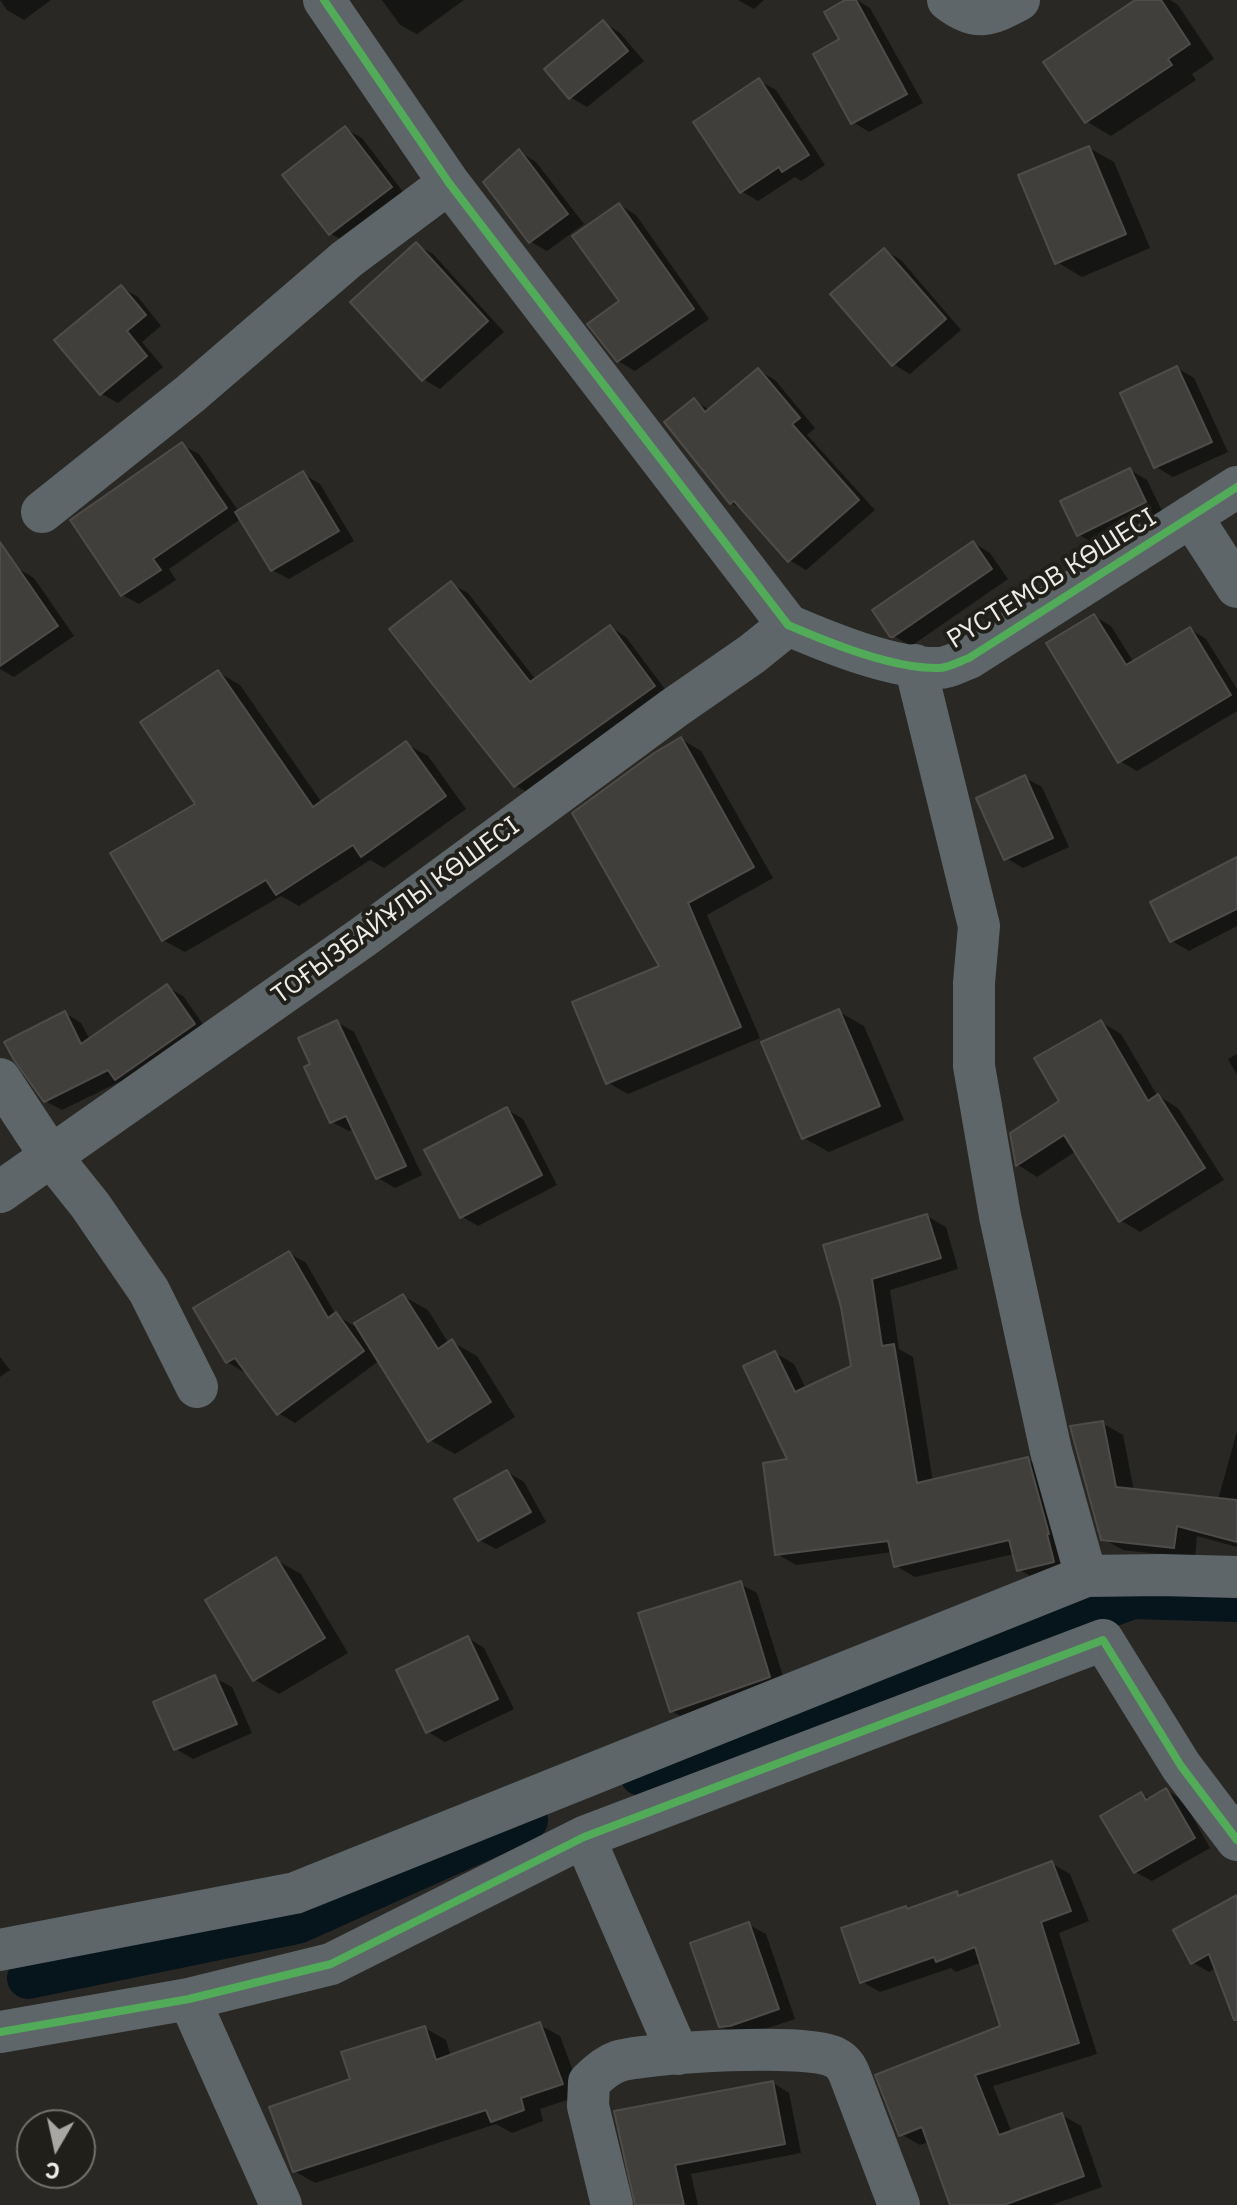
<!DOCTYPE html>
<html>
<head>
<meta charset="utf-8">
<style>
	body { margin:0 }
	#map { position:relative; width:1237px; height:2205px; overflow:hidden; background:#292824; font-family:"IBM Plex Sans",sans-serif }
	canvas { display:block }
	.north { position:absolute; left:16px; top:2109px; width:80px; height:80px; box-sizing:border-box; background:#211f19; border:2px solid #73716b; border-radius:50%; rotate:189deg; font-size:22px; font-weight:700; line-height:32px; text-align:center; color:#edece7 }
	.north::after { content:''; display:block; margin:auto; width:28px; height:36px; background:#a8a7a3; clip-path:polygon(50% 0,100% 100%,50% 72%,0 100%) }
</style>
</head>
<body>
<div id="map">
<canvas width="1237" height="2205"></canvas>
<div class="north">С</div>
</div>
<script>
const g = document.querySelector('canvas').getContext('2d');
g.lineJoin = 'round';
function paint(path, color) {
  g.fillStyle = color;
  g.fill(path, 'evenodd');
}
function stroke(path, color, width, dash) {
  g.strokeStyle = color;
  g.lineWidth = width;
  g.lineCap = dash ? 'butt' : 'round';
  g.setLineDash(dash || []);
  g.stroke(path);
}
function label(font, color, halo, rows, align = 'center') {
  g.font = font + ' "IBM Plex Sans",sans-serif';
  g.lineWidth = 8;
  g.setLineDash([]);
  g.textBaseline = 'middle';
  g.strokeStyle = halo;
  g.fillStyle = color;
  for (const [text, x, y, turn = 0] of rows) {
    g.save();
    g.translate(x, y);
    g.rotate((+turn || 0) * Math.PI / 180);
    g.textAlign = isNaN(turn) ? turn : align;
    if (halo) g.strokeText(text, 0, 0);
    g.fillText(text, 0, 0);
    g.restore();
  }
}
paint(new Path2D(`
	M0 0H51L24 20 7 10Z
	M382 0H464L417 34 400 25Z
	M738 0H764L754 9Z
	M850 0H857L870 8 923 103 869 132 853 122 842 40Z
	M1139 0H1170L1178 5 1214 59 1192 74 1196 80 1111 136 1086 121Z
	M604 23 620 33 644 61 587 107 570 97Z
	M759 81 776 90 825 165 801 181 795 177 758 201 741 191Z
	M345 129 362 138 407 197 347 243 331 234Z
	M1089 148 1114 162 1150 248 1082 277 1057 262Z
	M520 152 536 162 584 224 547 251 531 242Z
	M620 205 636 215 709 319 635 371 618 361 622 302Z
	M416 245 433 254 504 332 440 389 423 379Z
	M884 250 901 260 961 330 910 374 893 364Z
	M121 287 138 297 161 326 142 342 163 367 118 403 102 394Z
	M1177 368 1194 378 1228 452 1173 477 1156 467Z
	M758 370 775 380 815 428 807 435 875 510 806 570 789 560 745 511 731 503 694 401 710 410Z
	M182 445 199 454 239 512 303 474 320 484 354 541 289 579 272 570 242 518 169 569 176 580 139 604 122 595Z
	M1130 470 1147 480 1162 511 1095 544 1078 534Z
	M974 543 990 553 1008 579 911 646 894 636Z
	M17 568 34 578 74 636 14 677 0 669V580Z
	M451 584 468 593 536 680 610 627 626 637 670 696 532 795 516 786Z
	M1094 616 1111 626 1134 663 1190 629 1206 639 1237 689V711L1137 771 1120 761Z
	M218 672 240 685 322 803 406 744 428 756 466 809 384 868 370 860 299 906 281 896 185 952 163 940 198 805Z
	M681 739 701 751 773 878 707 915 760 1038 628 1094 607 1082 662 967Z
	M1025 778 1042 787 1069 847 1023 868 1006 858Z
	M1237 859V926L1189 951 1172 941Z
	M167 987 183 996 210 1034 133 1088 121 1081 62 1110 45 1101 65 1013 81 1023 90 1040Z
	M839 1012 864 1026 904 1120 829 1152 804 1138Z
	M337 1022 354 1032 422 1175 395 1188 378 1178 355 1129 349 1131 332 1122 313 1065Z
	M1101 1022 1121 1034 1157 1095 1178 1108 1224 1180 1140 1232 1120 1220 1076 1151 1037 1177 1018 1165 1012 1134 1062 1102Z
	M1237 1054V1075L1228 1059Z
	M506 1109 523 1119 557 1185 478 1226 461 1216Z
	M927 1216 946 1227 958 1269 890 1290 899 1349 913 1357 933 1482 1028 1460 1047 1471 1072 1573 1037 1580 1018 1569 1014 1554 915 1577 896 1566 893 1552 796 1565 777 1554 790 1461 775 1353 794 1364 806 1389 853 1367 843 1306Z
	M289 1253 306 1263 336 1315 354 1326 403 1296 428 1310 449 1344 452 1342 477 1356 515 1417 455 1454 430 1440 380 1360 295 1423 278 1413 246 1370 244 1372 227 1362Z
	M0 1357 10 1370 0 1377Z
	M1102 1423 1123 1435 1134 1491 1218 1500 1237 1431V1547L1197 1536 1195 1558 1123 1550 1102 1538Z
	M507 1472 524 1482 546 1522 496 1549 479 1540Z
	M276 1560 301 1574 348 1653 279 1694 254 1679Z
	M740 1584 757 1593 786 1686 688 1720 671 1711Z
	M468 1638 484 1648 514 1709 445 1742 428 1732Z
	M215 1678 232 1687 252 1733 193 1759 176 1749Z
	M1166 1790 1183 1800 1210 1848 1152 1881 1135 1872 1141 1794 1151 1799Z
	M1051 1863 1070 1874 1089 1921 1059 1933 1097 2054 993 2086 1012 2133 1062 2115 1081 2126 1102 2187 1052 2205H952L929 2142 920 2145 901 2134 1002 2027 982 1962 956 1972 951 1968 880 1992 861 1981 906 1908 910 1910 956 1894 962 1897Z
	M1237 1898V2022L1216 1968 1209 1972 1192 1962Z
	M749 1925 766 1934 795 2019 747 2035H737L720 2026Z
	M540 2025 560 2036 582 2095 540 2109 543 2121 512 2133 496 2124 315 2183 294 2171 353 2081 425 2028 446 2040 451 2057Z
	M773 2083 789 2093 801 2153 691 2174 698 2205H636L616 2112Z`), '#0007');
stroke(new Path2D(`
	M641 1775 1133 1598 1237 1601
	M28 1978 297 1923 527 1820`), '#06141c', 42);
const building = new Path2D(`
	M845 0H856L907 94 851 124 813 54 839 39 824 12Z
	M1135 0H1161L1190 44 1168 59 1172 65 1085 123 1043 62Z
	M603 20 628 51 569 99 544 69Z
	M759 78 809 155 782 172 779 167 740 193 693 122Z
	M345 126 392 187 329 235 282 175Z
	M1089 146 1126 234 1055 264 1018 175Z
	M519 149 568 214 529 243 483 182Z
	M619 203 694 309 617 362 587 324 619 301 572 236Z
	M416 242 488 321 422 381 350 302Z
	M884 248 946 319 892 366 830 294Z
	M121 285 146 315 127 331 147 356 100 395 54 340Z
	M1177 366 1212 442 1154 468 1120 393Z
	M758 368 800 418 792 424 859 500 788 562 734 501 730 504 664 422 694 398 705 412Z
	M182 442 227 508 153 559 161 570 121 596 70 520Z
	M1130 468 1146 502 1077 536 1060 501Z
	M303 471 339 531 271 571 235 512Z
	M973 541 992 569 893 637H890L872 610Z
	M0 542 58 626 0 666Z
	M451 581 530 682 610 625 655 686 514 787 389 629Z
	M1094 614 1126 665 1190 627 1231 695 1118 763 1046 643Z
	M218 670 313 807 406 741 446 796 361 857 353 845 276 895 266 880 162 941 110 853 195 804 140 722Z
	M681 737 754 867 688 903 741 1027 606 1084 572 1002 659 966 572 813 654 753Z
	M1025 775 1053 838 1004 860 976 798Z
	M1237 857V909L1170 942 1150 902Z
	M167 984 195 1024 115 1080 108 1070 44 1102 14 1060 4 1042 65 1011 81 1044Z
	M839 1009 880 1106 802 1139 761 1042Z
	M337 1020 406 1166 376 1179 346 1116 330 1123 304 1067 310 1064 298 1038Z
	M1101 1020 1148 1101 1158 1094 1205 1168 1119 1222 1064 1135 1016 1166 1010 1133 1059 1101 1034 1058Z
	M507 1107 542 1175 460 1218 424 1150Z
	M927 1214 941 1258 872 1279 882 1346 894 1344 917 1483 1028 1457 1049 1534H1047L1054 1562 1017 1571 1009 1540 894 1567 888 1541 775 1555 763 1463 787 1459 743 1366 775 1351 795 1392 851 1366 841 1307 823 1245Z
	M289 1251 328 1318 336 1312 364 1351 277 1415 235 1358 226 1363 193 1308Z
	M403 1294 438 1349 452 1339 491 1402 428 1442 354 1323Z
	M1103 1421 1116 1487 1237 1500V1542L1177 1526 1174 1548 1101 1540 1070 1426Z
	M507 1470 531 1512 478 1541 454 1499Z
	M276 1557 325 1638 253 1681 205 1600Z
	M741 1581 770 1677 670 1712 638 1613Z
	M468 1636 498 1699 426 1733 396 1670Z
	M215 1675 237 1724 174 1750 153 1702Z
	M1166 1788 1195 1838 1134 1873 1100 1816 1141 1792 1146 1800Z
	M1052 1861 1071 1911 1041 1922 1079 2043 975 2075 999 2135 1062 2113 1084 2176 1004 2205H950L922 2127 899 2136 875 2075 1000 2026 975 1947 936 1962 934 1957 860 1983 841 1928 906 1906 907 1909 957 1891 958 1896Z
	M1237 1895V2020H1234L1209 1954 1191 1964 1173 1930Z
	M749 1922 779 2009 730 2026 719 2027 690 1943Z
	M540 2022 563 2084 521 2098 524 2110 491 2122 486 2110 293 2172 269 2107 350 2079 341 2052 425 2026 436 2060Z
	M773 2081 785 2144 675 2165 684 2205H635L614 2111Z`);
paint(building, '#413f3c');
stroke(building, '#4e4c4a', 2);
stroke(new Path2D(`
	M324 0 449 183 788 625C830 643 893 669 939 668 949 668 960 661 969 658L1237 487
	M948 0C976 22 989 16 1019 0
	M42 512 190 394 347 259 449 183
	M1191 516 1237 587
	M915 665 979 926 974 983V1066L1000 1216 1051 1451 1086 1576
	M0 1079 50 1155 90 1205 149 1291 197 1387
	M0 1192 363 937 674 708 752 654 788 625
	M584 1837 678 2054
	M0 1950 295 1893 1086 1576 1161 1575 1237 1577
	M189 1999 281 2205
	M0 2032 189 1999 331 1964 584 1837 1103 1640 1181 1766 1237 1840
	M612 2205 588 2106 589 2082C598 2073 607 2065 619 2061 653 2052 807 2043 834 2057 845 2062 848 2070 852 2081L899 2205`), '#5e6669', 42);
stroke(new Path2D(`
	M324 0 449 183 788 625C830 643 893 669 939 668 949 668 960 661 969 658L1237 487
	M0 2032 189 1999 331 1964 584 1837 1103 1640 1181 1766 1237 1840`), '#51ab58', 8);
label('26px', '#edece7', '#211f19', [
	["РҮСТЕМОВ КӨШЕСІ",1052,579,-32],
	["ТОҒЫЗБАЙҰЛЫ КӨШЕСІ",396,911,-36]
]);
</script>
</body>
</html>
